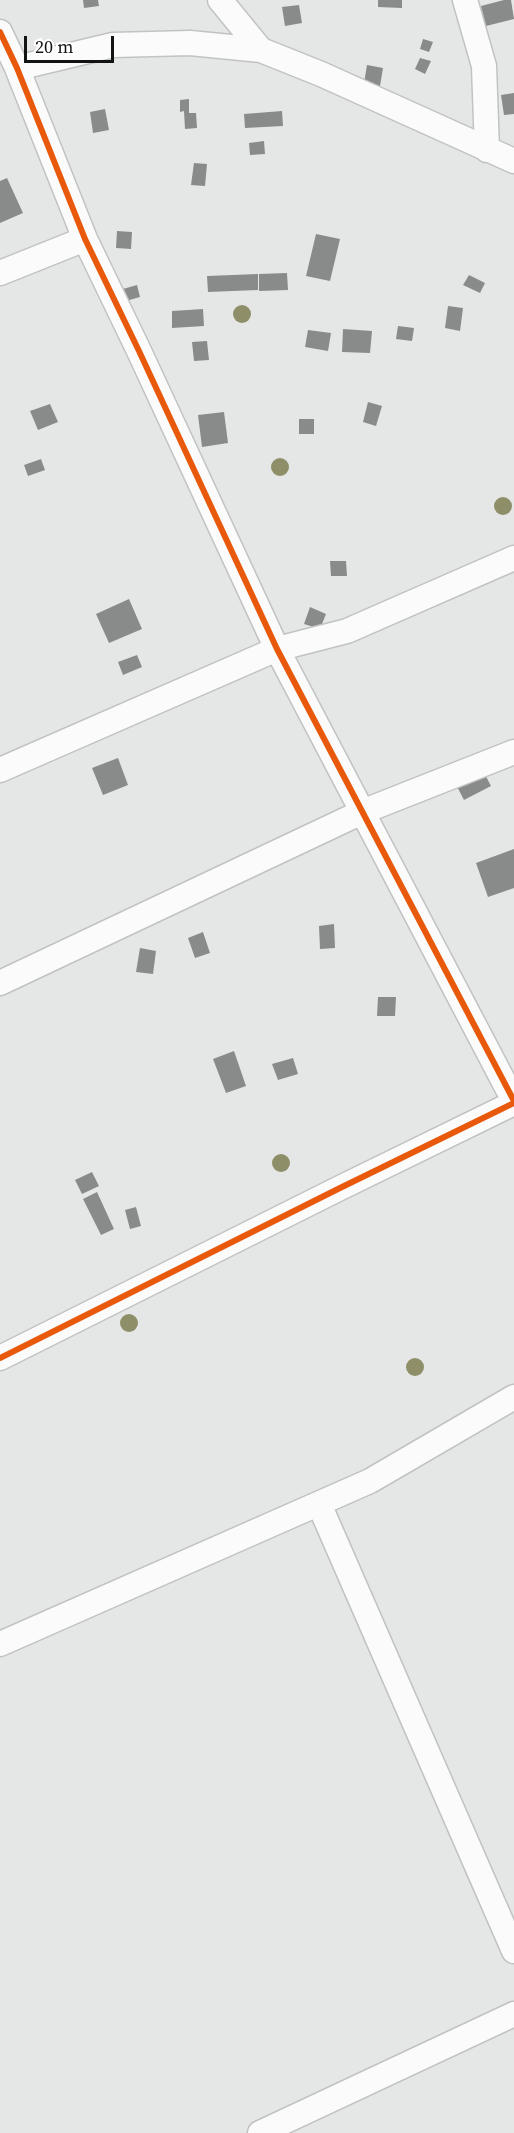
<!DOCTYPE html>
<html>
<head>
<meta charset="utf-8">
<style>
	body { margin:0 }
	#map { position:relative; width:514px; height:2133px; overflow:hidden; background:#e5e7e6; font-family:"Source Serif 4",serif }
	canvas { display:block }
	.scale { position:absolute; left:24px; top:36px; width:90px; height:27px; box-sizing:border-box; border:3px solid #121413; border-top:0; padding-left:8px; font-size:18px; line-height:21px; white-space:nowrap; color:#121413; -webkit-text-stroke:4px #fff; paint-order:stroke }
</style>
</head>
<body>
<div id="map">
<canvas width="514" height="2133"></canvas>
<div class="scale">20 m</div>
</div>
<script>
const g = document.querySelector('canvas').getContext('2d');
g.lineJoin = 'round';
function paint(path, color) {
  g.fillStyle = color;
  g.fill(path, 'evenodd');
}
function stroke(path, color, width, dash) {
  g.strokeStyle = color;
  g.lineWidth = width;
  g.lineCap = dash ? 'butt' : 'round';
  g.setLineDash(dash || []);
  g.stroke(path);
}
paint(new Path2D(`
	M83 0H98L99 6 84 8Z
	M378 0H402V8L378 7Z
	M504 0H511L514 19 486 26 481 6Z
	M299 5 302 23 285 26 282 7Z
	M423 39 433 42 429 52 420 49Z
	M420 58 431 61 425 74 415 69Z
	M367 65 383 68 380 86 364 83Z
	M514 93V114L504 115 501 95Z
	M189 99V113H196L197 128 185 129 184 111 180 112V100Z
	M105 109 109 130 93 133 90 112Z
	M282 111 283 126 245 128 244 114Z
	M264 141 265 154 250 155 249 143Z
	M194 163 207 164 205 186 191 185Z
	M7 178 23 213 0 223V181Z
	M117 231 132 232 131 249 116 248Z
	M316 234 340 239 330 281 306 276Z
	M287 273 288 290 259 291V274Z
	M258 274V290L208 292 207 276Z
	M469 275 485 283 480 293 463 285Z
	M137 285 140 297 126 301 123 289Z
	M448 306 463 308 460 331 445 328Z
	M203 309 204 326 172 328V311Z
	M398 326 414 328 412 341 396 339Z
	M343 329 372 331 370 353 342 352Z
	M308 330 331 333 328 351 305 347Z
	M207 341 209 360 194 361 192 342Z
	M368 402 382 406 376 426 363 422Z
	M50 404 58 422 38 430 30 411Z
	M224 412 228 443 202 447 198 415Z
	M299 419H314V434H299Z
	M41 459 45 470 28 476 24 465Z
	M330 561H346L347 576H331Z
	M129 599 142 629 109 643 96 614Z
	M310 607 326 614 320 629 304 624Z
	M137 655 142 667 123 675 118 662Z
	M118 758 128 785 103 795 92 768Z
	M479 763 491 786 464 800 452 777Z
	M514 849V888L488 897 476 863Z
	M334 924 335 948 320 949 319 926Z
	M203 932 210 953 195 958 188 938Z
	M140 948 156 951 153 974 136 972Z
	M378 997H396L395 1016H377Z
	M234 1051 246 1086 226 1093 213 1059Z
	M293 1058 298 1074 278 1080 272 1064Z
	M92 1172 99 1186 82 1194 75 1180Z
	M97 1192 114 1229 101 1235 83 1199Z
	M136 1207 141 1226 130 1229 125 1210Z`), '#898b8a');
const minor = new Path2D(`
	M220 0 261 50
	M465 0 484 66 487 150
	M0 32 17 68 85 239 139 351 277 649 514 1101
	M17 68 113 45 190 43 261 50 321 74 514 161
	M0 273 85 239
	M0 770 277 649 347 631 514 558
	M0 983 362 812 514 752
	M0 1358 340 1188 514 1103
	M319 1504 514 1951
	M0 1644 370 1481 514 1397
	M260 2133 514 2014`);
stroke(minor, '#c1c3c2', 27);
stroke(minor, '#fbfbfb', 24);
stroke(new Path2D(`
	M0 32 17 68 85 239 139 351 277 649 514 1101
	M0 1358 340 1188 514 1103`), '#e8590c', 6);
g.fillStyle = '#8e8f69';
for (const [x, y] of [
	[242,314],
	[280,467],
	[503,506],
	[281,1163],
	[129,1323],
	[415,1367]
]) {
  g.beginPath();
  g.arc(x, y, 9, 0, 2 * Math.PI);
  g.fill();
}
</script>
</body>
</html>
